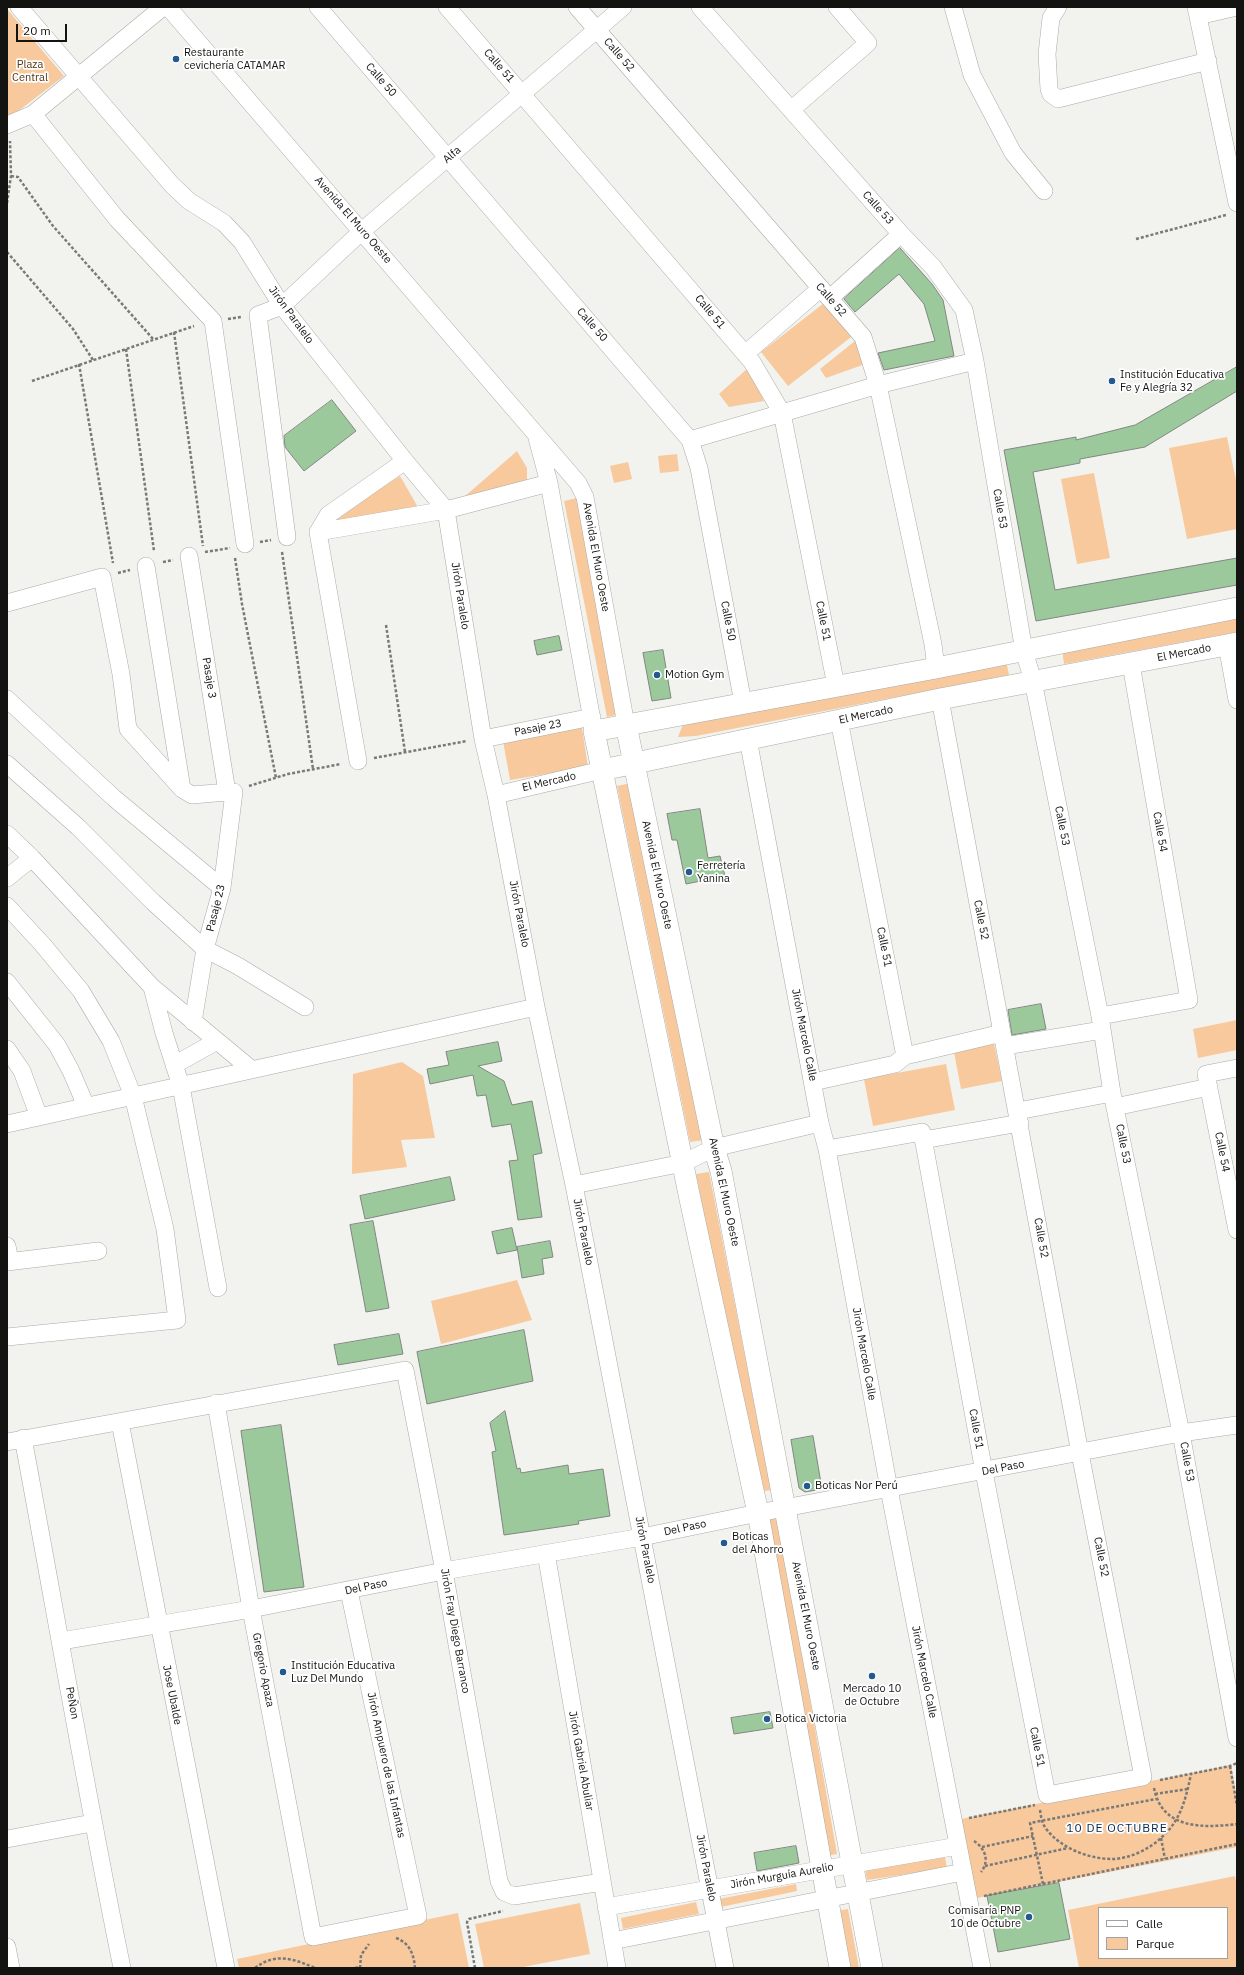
<!DOCTYPE html>
<html>
<head>
<meta charset="utf-8">
<style>
	body { margin:0 }
	#map { position:relative; width:1244px; height:1975px; overflow:hidden; background:#f2f3ee; font-family:"IBM Plex Sans",sans-serif }
	canvas { display:block }
	.frame { position:absolute; inset:0; border:8px solid #131312; pointer-events:none }
	.legend { position:absolute; left:1098px; top:1907px; width:130px; height:52px; box-sizing:border-box; background:#fff; border:1px solid #a1a1a0; margin:0; padding:5px 7px; list-style:none; font-size:12px; color:#131312 }
	.legend li { display:flex; align-items:center; gap:8px; height:20px }
	.legend b { width:20px; border:1px solid #a1a1a0 }
	.scale { position:absolute; left:16px; top:24px; width:51px; height:18px; box-sizing:border-box; border:2px solid #131312; border-top:0; padding-left:5px; font-size:12px; line-height:14px; white-space:nowrap; color:#131312; -webkit-text-stroke:3px #fff; paint-order:stroke }
</style>
</head>
<body>
<div id="map">
<canvas width="1244" height="1975"></canvas>
<div class="frame"></div>
<ul class="legend">
<li><b style="height:5px;background:#fff"></b>Calle</li>
<li><b style="height:11px;background:#f8c99d"></b>Parque</li>
</ul>
<div class="scale">20 m</div>
</div>
<script>
const g = document.querySelector('canvas').getContext('2d');
g.lineJoin = 'round';
function paint(path, color) {
  g.fillStyle = color;
  g.fill(path, 'evenodd');
}
function stroke(path, color, width, dash) {
  g.strokeStyle = color;
  g.lineWidth = width;
  g.lineCap = dash ? 'butt' : 'round';
  g.setLineDash(dash || []);
  g.stroke(path);
}
function label(font, color, halo, rows, align = 'center') {
  g.font = font + ' "IBM Plex Sans",sans-serif';
  g.lineWidth = 3.5;
  g.setLineDash([]);
  g.textBaseline = 'middle';
  g.strokeStyle = halo;
  g.fillStyle = color;
  for (const [text, x, y, turn = 0] of rows) {
    g.save();
    g.translate(x, y);
    g.rotate((+turn || 0) * Math.PI / 180);
    g.textAlign = isNaN(turn) ? turn : align;
    if (halo) g.strokeText(text, 0, 0);
    g.fillText(text, 0, 0);
    g.restore();
  }
}
paint(new Path2D(`
	M7 9 64 76 13 115 7 116Z
	M828 300 855 334 788 386 761 352Z
	M860 337 868 363 826 378 820 369Z
	M748 368 764 401 729 407 719 394Z
	M1227 437 1237 485V529L1187 539 1169 448Z
	M517 451 527 468V482L464 497Z
	M677 454 679 471 660 473 658 456Z
	M628 462 632 479 614 483 610 466Z
	M1094 473 1110 558 1077 564 1061 479Z
	M400 476 419 509 335 522V517Z
	M577 498 620 714 607 717 564 501Z
	M1237 616V632L1064 664 1062 649Z
	M1006 660 1009 675 696 736 678 737 685 719Z
	M582 728 588 767 510 780 503 741Z
	M631 783 704 1140 690 1142 617 786Z
	M1237 1020V1050L1198 1058 1193 1029Z
	M994 1044 1002 1081 961 1089 954 1052Z
	M402 1062 423 1076 435 1138 401 1140 407 1167 352 1174 353 1074Z
	M946 1064 955 1110 873 1126 864 1079Z
	M709 1172 771 1490 758 1492 696 1174Z
	M517 1280 532 1320 441 1344 431 1301Z
	M778 1518 837 1854 825 1856 766 1520Z
	M1231 1765 1237 1799V1847L972 1899 956 1820Z
	M945 1857 947 1868 867 1880 865 1869Z
	M1235 1876 1237 1887V1968H1079L1068 1910ZM1099 1908H1227V1958H1099Z
	M796 1884 797 1891 721 1907 719 1899Z
	M696 1902 699 1914 623 1929 621 1918Z
	M580 1903 590 1954 518 1968H484L475 1924Z
	M848 1909 859 1968H846L836 1911Z
	M458 1913 469 1968H239L237 1959Z`), '#f8c99d');
const building = new Path2D(`
	M900 248 932 284 943 300 954 356 884 370 878 353 935 341 924 304 899 274 855 312 844 299Z
	M1237 367V391L1145 447 1080 459V463L1033 472 1055 590 1237 558V585L1036 621 1004 450 1076 437V440L1135 425Z
	M332 400 356 431 304 471 285 447 284 436Z
	M559 636 562 650 537 655 534 641Z
	M663 650 671 698 652 701 643 653Z
	M700 809 708 858 720 856 725 876 686 884 677 840H672L667 814Z
	M1041 1004 1046 1029 1012 1035 1008 1010Z
	M498 1042 502 1061 478 1066 504 1081 512 1105 532 1101 542 1153 533 1155 542 1217 518 1220 509 1161 518 1160 511 1124 492 1127 486 1095 477 1096 473 1075 430 1084 427 1069 449 1065 446 1052Z
	M450 1177 455 1200 365 1219 360 1196Z
	M373 1221 389 1308 366 1312 350 1225Z
	M512 1228 517 1250 497 1254 492 1232Z
	M550 1241 553 1257 542 1259 544 1274 522 1278 517 1247Z
	M524 1330 533 1381 427 1404 417 1352Z
	M399 1334 403 1354 338 1365 334 1345Z
	M505 1411 517 1469 520 1468 521 1473 568 1465 569 1474 603 1469 610 1516 578 1521 579 1524 504 1535 492 1452 496 1451 490 1423Z
	M281 1425 304 1587 264 1592 241 1431Z
	M813 1436 822 1489 805 1492 799 1488 791 1440Z
	M770 1712 773 1728 734 1734 731 1718Z
	M796 1846 799 1863 757 1871 754 1853Z
	M1059 1883 1070 1939 998 1952 987 1896Z`);
paint(building, '#9bc99c');
stroke(building, '#828682', 1);
const minor = new Path2D(`
	M19 7 172 185 189 201 224 223 242 242 282 306 405 461 446 510 483 739 496 795 536 1007 574 1185 725 1968
	M168 7 578 483 585 497 626 725
	M318 7 690 440 699 468 743 703
	M447 7 752 362 782 413 836 686
	M577 7 863 337 878 385 933 644 936 668
	M700 7 901 234 933 267 964 310 975 361 1024 651 1033 681 1100 1016 1112 1093 1181 1433 1237 1738
	M953 7 972 75 1013 153 1044 191
	M1058 7 1051 18 1047 54 1049 89 1051 94 1058 99 1208 61
	M1196 7 1237 203
	M1198 16 1237 7
	M791 110 868 43 837 7
	M33 114 117 219 213 321 245 544
	M7 125 33 114 163 7
	M830 298 901 234
	M745 354 821 288
	M537 438 549 483 594 731
	M690 440 878 385 975 361
	M318 532 446 510 549 483
	M287 537 258 315 282 306 362 231 623 7
	M189 556 227 792H234L222 888 205 949 193 1022
	M146 566 182 789
	M7 603 102 577 121 674 128 729 182 789 192 795 227 792
	M1227 645 1237 700
	M7 699 114 798 222 888
	M839 720 905 1056
	M483 739 592 717
	M748 739 820 1123 827 1149 889 1489 982 1968
	M358 761 318 532 328 515 405 461
	M7 764 78 827 153 902 205 949 238 966 305 1007
	M496 795 602 770
	M7 834 32 858 152 987 251 1069
	M7 878 32 858
	M7 906 43 945 81 991 111 1041 133 1096 165 1229 177 1320 7 1337
	M7 982 57 1045 71 1071 86 1106
	M152 987 164 1033 181 1086 218 1288
	M1100 1016 1189 1000 1131 664
	M1005 1046 1102 1030
	M7 1049 22 1071 39 1117
	M174 1065 217 1041
	M1237 1068 1206 1074 1237 1230
	M813 1082 895 1064 905 1056 1002 1033
	M1115 1107 1209 1087
	M1018 1111 1112 1093
	M7 1124 536 1007
	M923 1140 1020 1123
	M827 1149 922 1132 984 1472 1047 1795 1143 1777 1080 1453 940 699
	M574 1185 683 1163 714 1148 820 1123
	M7 1246 10 1261
	M7 1262 98 1251
	M216 1403 251 1609 313 1937 418 1916 349 1591
	M120 1422 226 1968
	M23 1438C56 1615 86 1792 122 1968
	M7 1442 405 1370 444 1571 499 1881 504 1892 514 1896 602 1882
	M546 1553 617 1968
	M61 1641 251 1609 444 1571 642 1537 758 1513 1181 1433 1237 1425
	M7 1839 92 1823
	M606 1907 958 1846
	M612 1941 963 1872
	M7 1947 11 1968`);
const major = new Path2D(`
	M626 725 714 1148 721 1171 872 1968
	M602 770 940 699 1237 643
	M840 1968 758 1513 690 1199 594 731 936 668 1237 608`);
stroke(minor, '#aaaba6', 18);
stroke(major, '#aaaba6', 22);
stroke(new Path2D(`
	M11 176 18 177 53 226 154 340
	M7 203 11 176 10 141
	M1136 239 1226 215
	M7 252 73 329 93 360
	M228 319 241 317
	M174 332 203 546
	M126 349 154 551
	M79 364 113 563
	M32 381 194 326
	M260 542 271 540
	M205 552 230 548
	M282 552 313 769
	M235 558 242 604 276 778
	M163 562 173 560
	M118 573 130 570
	M386 625 405 752
	M374 758 467 741
	M249 786 288 774 341 764
	M1230 1766 1237 1806
	M1160 1780 1230 1766 1237 1763
	M1154 1788C1162 1830 1204 1828 1237 1824
	M1155 1794 1188 1789
	M1040 1810C1041 1817 1042 1824 1047 1830 1061 1848 1089 1859 1112 1859 1129 1859 1150 1849 1162 1837 1181 1820 1186 1798 1191 1774
	M969 1818 1035 1805
	M1161 1838 1165 1859
	M974 1841C985 1848 990 1861 981 1872
	M982 1847 1033 1836
	M985 1866 1068 1848
	M1043 1884 1030 1823 1156 1799
	M984 1896 1237 1844
	M396 1938C410 1943 414 1955 415 1968
	M255 1968C276 1952 294 1959 315 1968
	M355 1968 360 1967
	M360 1968 361 1955 369 1944
	M475 1968 467 1922 469 1919 503 1911`), '#797976', 2.5, [3, 2]);
stroke(minor, '#fff', 17);
stroke(major, '#fff', 21);
for (const [x, y, r, color] of [
	[176,59,4,"#235890"],
	[1112,381,4,"#235890"],
	[657,675,4,"#235890"],
	[689,872,4,"#235890"],
	[807,1486,4,"#235890"],
	[724,1543,4,"#235890"],
	[283,1672,4,"#235890"],
	[872,1676,4,"#235890"],
	[767,1719,4,"#235890"],
	[1029,1917,4,"#235890"]
]) {
  const dot = new Path2D();
  dot.arc(x, y, r, 0, 2 * Math.PI);
  g.fillStyle = color;
  g.fill(dot);
  stroke(dot, '#fff', 1.5);
}
label('11px', '#131312', '#fff', [
	["Restaurante",184,53],
	["cevichería CATAMAR",184,66],
	["Institución Educativa",1120,375],
	["Fe y Alegría 32",1120,388],
	["Motion Gym",665,675],
	["Ferretería",697,866],
	["Yanina",697,879],
	["Boticas Nor Perú",815,1486],
	["Boticas",732,1537],
	["del Ahorro",732,1550],
	["Institución Educativa",291,1666],
	["Luz Del Mundo",291,1679],
	["Mercado 10",872,1689,"center"],
	["de Octubre",872,1702,"center"],
	["Botica Victoria",775,1719],
	["Comisaría PNP",1021,1911,"right"],
	["10 de Octubre",1021,1924,"right"]
], 'left');
label('11px', '#131312', '#fff', [
	["Calle 52",619,55,49],
	["Calle 51",499,66,49],
	["Calle 50",381,80,49],
	["Alfa",452,155,-41],
	["Calle 53",878,208,48],
	["Avenida El Muro Oeste",353,220,49],
	["Calle 52",831,300,49],
	["Calle 51",710,312,50],
	["Jirón Paralelo",291,315,54],
	["Calle 50",592,325,49],
	["Calle 53",1000,509,80],
	["Avenida El Muro Oeste",596,557,80],
	["Jirón Paralelo",460,596,81],
	["Calle 50",728,621,79],
	["Calle 51",823,621,79],
	["El Mercado",1184,653,-11],
	["Pasaje 3",209,678,81],
	["El Mercado",866,715,-12],
	["Pasaje 23",538,728,-11],
	["El Mercado",549,782,-13],
	["Calle 53",1062,826,79],
	["Calle 54",1160,832,80],
	["Avenida El Muro Oeste",657,875,78],
	["Pasaje 23",216,908,-76],
	["Jirón Paralelo",519,914,79],
	["Calle 52",981,920,79],
	["Calle 51",884,947,79],
	["Jirón Marcelo Calle",804,1035,79],
	["Calle 53",1123,1144,79],
	["Calle 54",1222,1152,79],
	["Avenida El Muro Oeste",724,1192,78],
	["Jirón Paralelo",583,1232,79],
	["Calle 52",1041,1238,80],
	["Jirón Marcelo Calle",864,1354,80],
	["Calle 51",976,1429,80],
	["Calle 53",1187,1462,80],
	["Del Paso",1003,1468,-11],
	["Del Paso",685,1528,-12],
	["Jirón Paralelo",645,1550,79],
	["Calle 52",1101,1557,79],
	["Del Paso",366,1587,-12],
	["Avenida El Muro Oeste",806,1616,79],
	["Jirón Fray Diego Barranco",455,1631,80],
	["Gregorio Apaza",263,1670,79],
	["Jirón Marcelo Calle",924,1672,79],
	["Jose Ubalde",172,1695,79],
	["PeÑon",72,1703,80],
	["Calle 51",1037,1747,79],
	["Jirón Gabriel Abuliar",581,1761,80],
	["Jirón Ampuero de las Infantas",386,1765,78],
	["Jirón Paralelo",706,1868,79],
	["Jirón Murguía Aurelio",782,1876,-10]
]);
label('11px', '#533311', '#fff', [
	["Plaza",30,65],
	["Central",30,78]
]);
g.letterSpacing = '1px';
label('12px', '#03294f', '#fff', [
	["10 DE OCTUBRE",1117,1829]
]);
g.letterSpacing = '0px';
</script>
</body>
</html>
